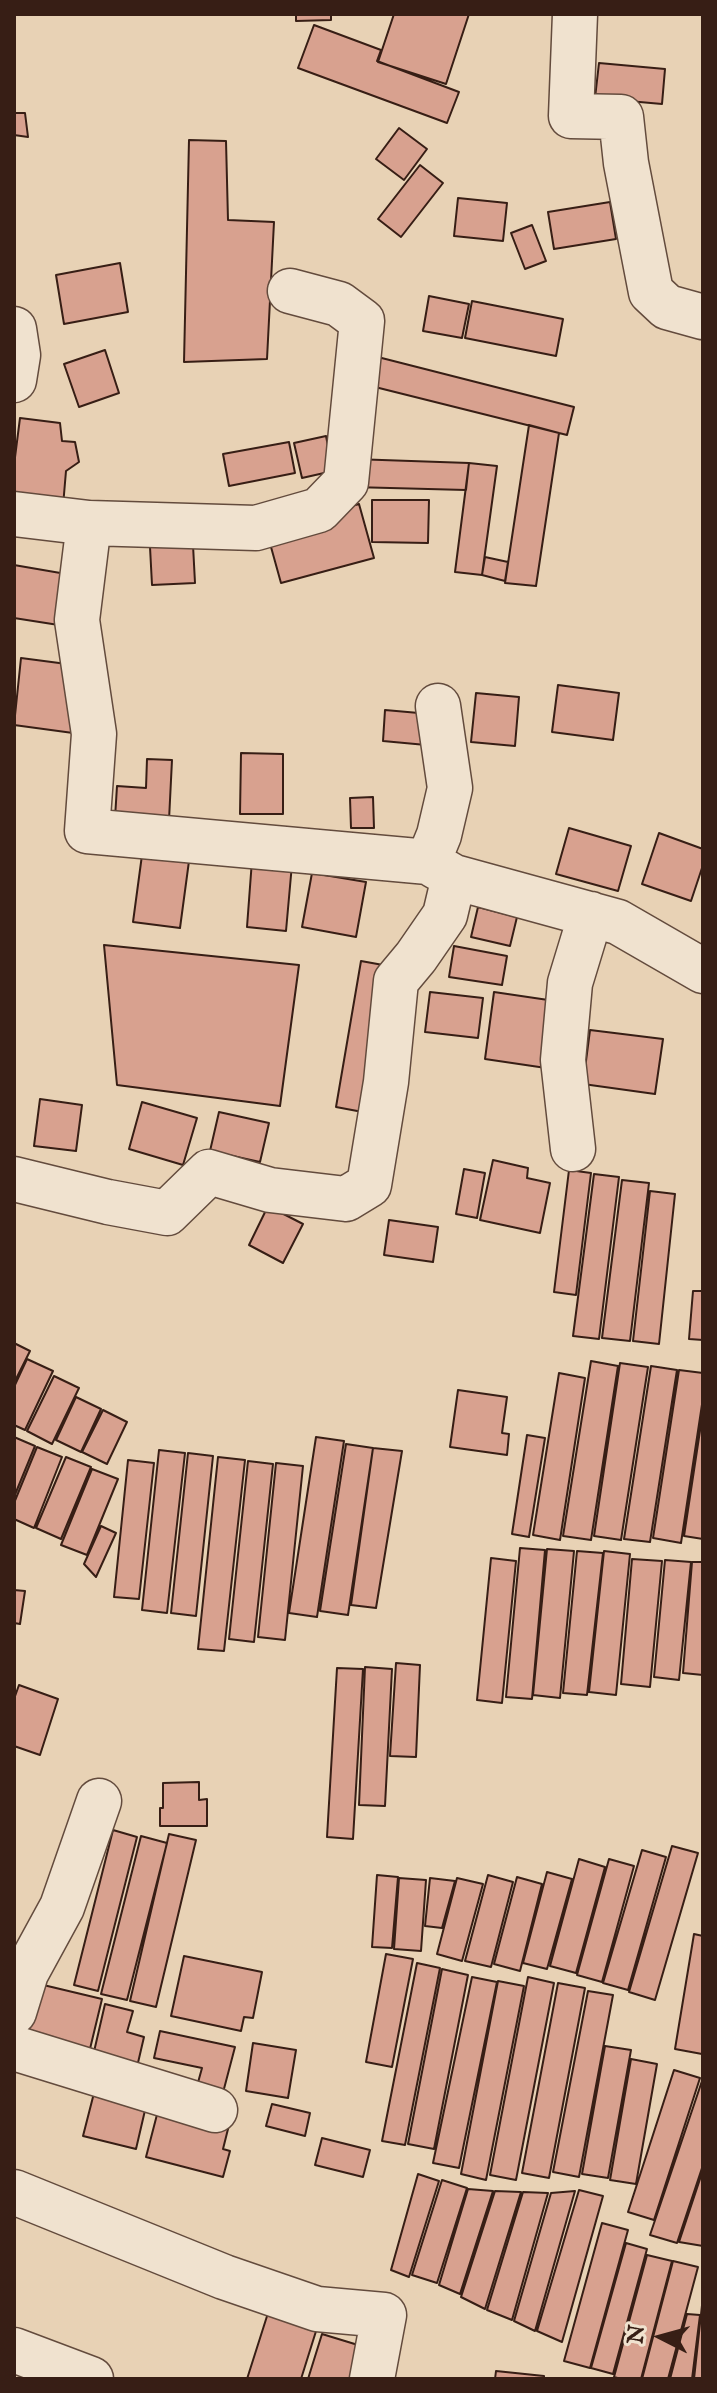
<!DOCTYPE html>
<html>
<head>
<meta charset="utf-8">
<style>
	body { margin:0 }
	#map { position:relative; width:717px; height:2393px; overflow:hidden; background:#e8d2b5; font-family:"IM FELL English",serif }
	canvas { display:block }
	.frame { position:absolute; inset:0; border:16px solid #371e15; pointer-events:none }
	.north { position:absolute; left:621px; top:2297px; width:80px; height:80px; -webkit-text-stroke:6px #f0e2cf; paint-order:stroke; rotate:276deg; font-size:22px; font-weight:700; line-height:32px; text-align:center; color:#371e15 }
	.north::after { content:''; display:block; margin:auto; width:28px; height:36px; background:#371e15; clip-path:polygon(50% 0,100% 100%,50% 72%,0 100%) }
</style>
</head>
<body>
<div id="map">
<canvas width="717" height="2393"></canvas>
<div class="frame"></div>
<div class="north">N</div>
</div>
<script>
const g = document.querySelector('canvas').getContext('2d');
g.lineJoin = 'round';
function paint(path, color) {
  g.fillStyle = color;
  g.fill(path, 'evenodd');
}
function stroke(path, color, width, dash) {
  g.strokeStyle = color;
  g.lineWidth = width;
  g.lineCap = dash ? 'butt' : 'round';
  g.setLineDash(dash || []);
  g.stroke(path);
}
const building = new Path2D(`
	M296 14H331V20L296 21Z
	M394 14H469L446 84 378 62Z
	M314 25 381 50 377 61 459 92 447 123 298 68Z
	M599 63 665 69 662 104 595 98Z
	M14 113H25L28 137 14 135Z
	M399 128 427 149 404 180 376 159Z
	M189 140 226 141 228 220 274 222 267 359 184 362Z
	M420 165 443 183 401 237 378 219Z
	M458 198 507 203 503 241 454 236Z
	M610 202 616 239 554 249 548 212Z
	M532 225 546 261 525 269 511 233Z
	M120 263 128 312 64 324 56 275Z
	M429 296 469 304 462 338 423 331Z
	M472 301 563 319 556 356 465 338Z
	M105 350 119 393 79 407 64 364Z
	M366 354 574 407 567 435 359 383Z
	M20 418 60 423 62 441 75 442 79 462 66 471 63 506 14 500V465Z
	M529 425 559 433 536 586 505 583Z
	M326 436 333 471 302 478 294 443Z
	M289 442 295 473 229 486 223 454Z
	M353 459 469 463 466 490 352 487Z
	M469 463 497 466 482 575 455 572Z
	M372 500H429L428 543 372 542Z
	M359 504 374 558 281 583 266 529Z
	M192 526 195 583 152 585 149 528Z
	M485 557 508 562 505 581 482 575Z
	M14 565 72 575 65 626 14 618Z
	M21 658 82 666 73 733 14 725Z
	M558 685 619 693 613 740 552 732Z
	M476 693 519 697 515 746 471 742Z
	M385 710 430 714 426 745 383 741Z
	M241 753 283 754V814H240Z
	M147 759 172 760 169 820 115 818 117 786 146 788Z
	M373 797 374 828H351L350 798Z
	M569 828 631 846 618 891 556 874Z
	M659 833 703 849V865L691 901 642 884Z
	M142 855 189 861 180 928 133 922Z
	M252 860 292 864 286 931 247 927Z
	M312 873 366 882 356 937 302 927Z
	M478 907 517 917 510 946 471 937Z
	M104 945 299 965 280 1106 117 1085Z
	M454 946 507 956 502 985 449 977Z
	M361 961 394 967 368 1113 336 1107Z
	M430 992 483 998 478 1038 425 1032Z
	M494 992 555 1001 546 1068 485 1059Z
	M590 1030 663 1039 655 1094 583 1084Z
	M40 1099 82 1105 76 1151 34 1146Z
	M142 1102 197 1118 183 1165 129 1149Z
	M219 1112 269 1123 260 1162 210 1151Z
	M493 1160 528 1168 527 1178 550 1183 540 1233 480 1220Z
	M464 1169 485 1173 477 1218 456 1214Z
	M569 1170 591 1173 576 1295 554 1292Z
	M594 1174 619 1177 599 1339 573 1336Z
	M622 1180 649 1183 630 1341 602 1338Z
	M650 1191 675 1194 659 1344 633 1341Z
	M268 1206 303 1224 283 1263 249 1245Z
	M389 1220 438 1227 433 1262 384 1255Z
	M693 1291H703V1340L689 1339Z
	M14 1343 30 1351 14 1383Z
	M27 1359 53 1371 25 1430 14 1425V1387Z
	M591 1361 618 1366 591 1540 563 1536Z
	M620 1363 648 1367 621 1540 594 1536Z
	M651 1366 677 1370 650 1542 624 1539Z
	M679 1370 703 1373V1398L681 1543 653 1538Z
	M559 1373 585 1378 560 1540 533 1535Z
	M54 1376 79 1388 52 1444 27 1431Z
	M458 1390 507 1397 502 1433 509 1434 507 1455 450 1447Z
	M76 1397 101 1409 81 1452 56 1440Z
	M103 1410 127 1422 107 1464 82 1452Z
	M703 1411V1539L684 1536Z
	M527 1435 545 1438 529 1537 512 1534Z
	M14 1437 35 1446 14 1497Z
	M316 1437 344 1441 317 1617 289 1613Z
	M346 1444 373 1448 348 1615 320 1611Z
	M37 1447 62 1457 34 1528 14 1519V1503Z
	M373 1448 402 1451 376 1608 351 1605Z
	M159 1450 185 1453 167 1613 142 1610Z
	M188 1453 213 1456 196 1616 171 1613Z
	M66 1457 91 1467 61 1539 36 1528Z
	M218 1457 245 1460 224 1651 198 1649Z
	M128 1460 154 1463 139 1599 114 1597Z
	M248 1461 273 1464 254 1642 229 1639Z
	M276 1463 303 1466 285 1640 258 1637Z
	M92 1469 118 1479 87 1555 61 1545Z
	M101 1526 116 1533 96 1577 84 1564Z
	M520 1548 545 1550 532 1699 506 1697Z
	M547 1549 574 1551 560 1698 533 1695Z
	M577 1551 603 1553 587 1695 563 1693Z
	M604 1551 630 1554 616 1695 589 1692Z
	M491 1558 516 1561 502 1703 477 1700Z
	M632 1559 662 1561 650 1687 621 1684Z
	M665 1560 691 1562 679 1680 654 1677Z
	M692 1562H703V1675L683 1673Z
	M14 1590 25 1591 20 1624 14 1623Z
	M396 1663 420 1665 416 1757 390 1756Z
	M365 1667 392 1669 385 1806 359 1805Z
	M337 1668 363 1669 353 1839 327 1837Z
	M19 1685 58 1699 40 1755 14 1746V1699Z
	M199 1782V1800L207 1799V1826H160V1808H163V1783Z
	M113 1830 137 1837 98 1991 74 1985Z
	M169 1834 196 1840 156 2007 130 2001Z
	M141 1836 167 1843 127 2000 101 1994Z
	M672 1846 698 1853 655 2000 629 1992Z
	M642 1850 666 1857 628 1990 603 1983Z
	M579 1859 605 1867 576 1973 550 1966Z
	M609 1859 634 1866 602 1982 577 1975Z
	M547 1872 572 1879 547 1969 523 1963Z
	M377 1875 398 1877 392 1948 372 1947Z
	M488 1875 513 1882 491 1967 465 1961Z
	M517 1877 542 1884 520 1971 494 1964Z
	M399 1878 426 1880 421 1951 394 1949Z
	M430 1878 455 1881 442 1928 425 1926Z
	M457 1878 483 1884 462 1961 437 1954Z
	M694 1934 703 1936 702 2054 675 2049Z
	M386 1954 413 1959 392 2067 366 2062Z
	M184 1956 262 1972 253 2018 244 2017 241 2031 171 2016Z
	M417 1963 440 1968 405 2145 382 2141Z
	M442 1969 468 1975 434 2149 408 2144Z
	M472 1977 497 1982 459 2168 433 2163Z
	M528 1977 554 1983 516 2180 490 2175Z
	M498 1981 524 1986 486 2180 461 2174Z
	M35 1983 102 1999 89 2053 22 2037Z
	M558 1983 585 1988 549 2178 522 2173Z
	M588 1991 613 1995 579 2177 553 2172Z
	M105 2004 133 2011 127 2032 144 2037 137 2067 93 2056Z
	M160 2031 235 2047 220 2104 194 2097 202 2068 154 2058Z
	M253 2043 296 2050 288 2098 246 2091Z
	M605 2046 631 2050 608 2178 582 2174Z
	M631 2059 657 2064 636 2184 610 2180Z
	M674 2070 700 2078 654 2220 628 2212Z
	M703 2078V2165L677 2243 650 2235Z
	M94 2093 146 2106 136 2149 83 2136Z
	M160 2103 230 2121 223 2149 230 2151 223 2177 146 2157Z
	M272 2104 310 2113 305 2136 266 2126Z
	M322 2138 370 2150 363 2177 315 2165Z
	M703 2170V2246L679 2242Z
	M418 2174 439 2181 409 2277 391 2270Z
	M442 2180 467 2188 437 2283 412 2275Z
	M468 2189 493 2191 460 2294 439 2285Z
	M579 2190 603 2196 562 2342 537 2331Z
	M495 2191 521 2192 485 2309 461 2297Z
	M575 2191 535 2331 514 2321 551 2193Z
	M523 2192 548 2193 512 2320 487 2310Z
	M602 2223 628 2230 590 2368 564 2361Z
	M626 2243 647 2249 613 2374 591 2368Z
	M647 2255 672 2261 641 2379H621L614 2377Z
	M673 2261 698 2267 668 2379H642Z
	M703 2296V2379H694Z
	M268 2313 317 2328 301 2379H247Z
	M687 2314 700 2315 692 2379H670Z
	M322 2334 358 2345 352 2366 360 2369 357 2379H308Z
	M496 2371 544 2376V2379H495Z`);
paint(building, '#d8a18f');
stroke(building, '#371e15', 2);
const minor = new Path2D(`
	M575 14 571 116 621 117 626 163 651 292 667 307 703 317
	M14 329 18 355 14 380
	M14 514 89 523 256 528 319 510 346 482 362 321 339 304 290 291
	M89 523 77 620 94 734 87 831 428 862 454 877 618 922 703 971
	M428 862 439 835 450 788 438 706
	M573 1149 563 1060 570 983 591 914
	M14 1179 108 1202 167 1213 209 1172 270 1190 346 1199 369 1185 386 1082 396 981 416 957 445 915 454 877
	M14 2012 26 1973 62 1907 99 1801
	M14 2048 215 2110
	M14 2192 224 2277 317 2309 384 2315 372 2379
	M14 2350 91 2379`);
stroke(minor, '#634b3d', 47);
stroke(minor, '#f0e2cf', 44);
</script>
</body>
</html>
